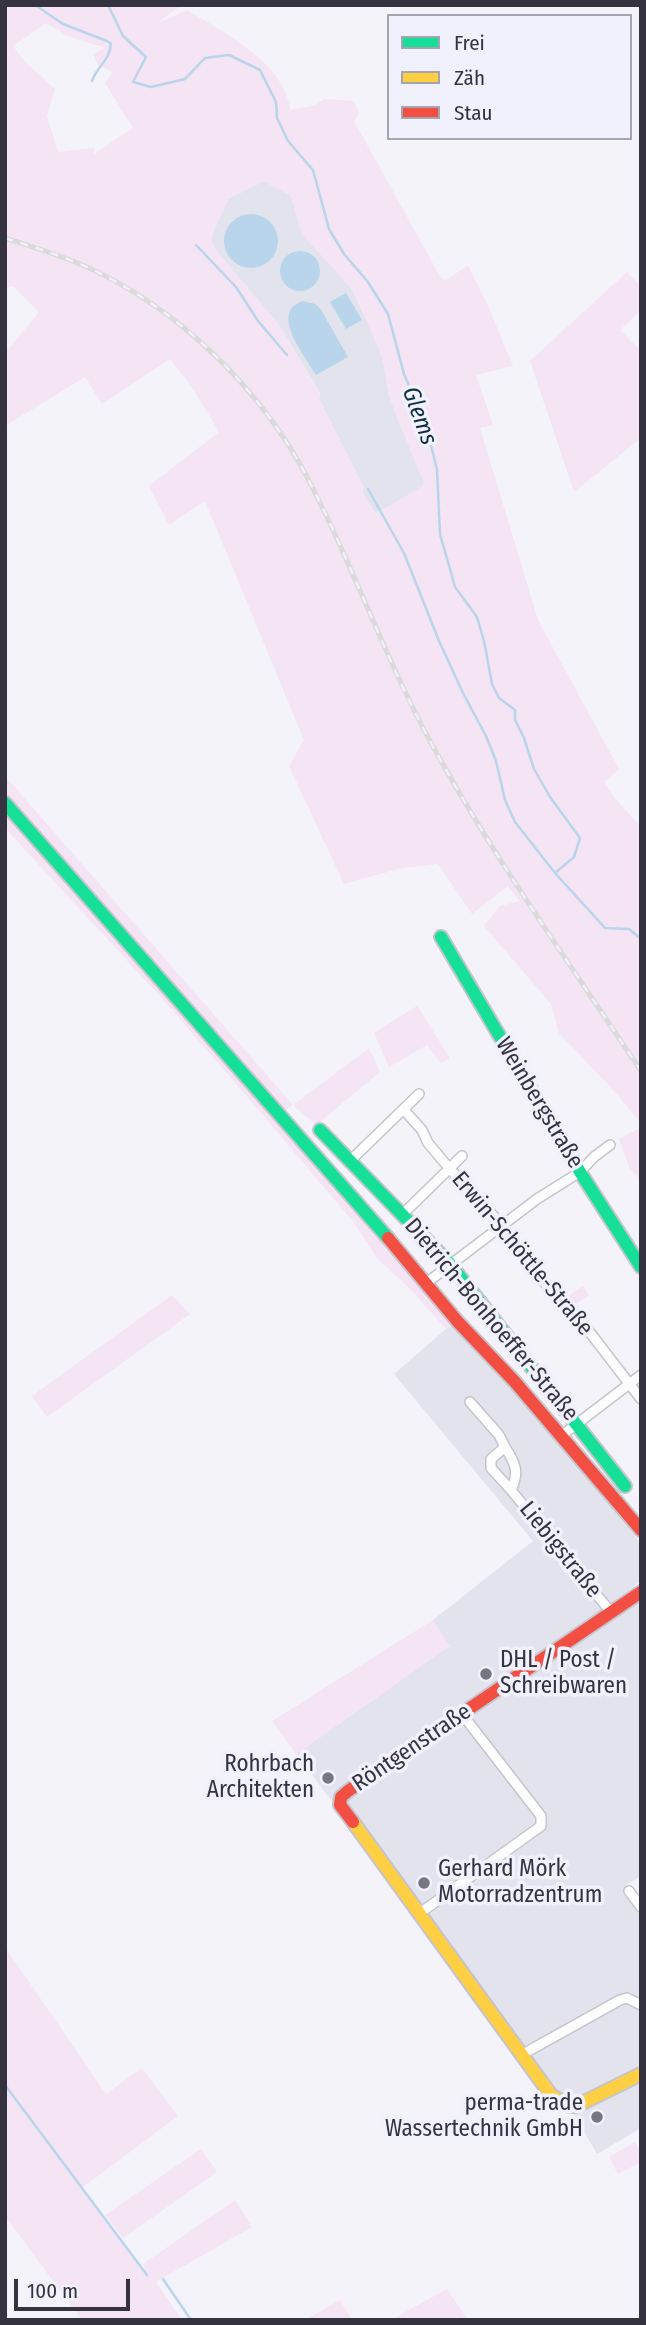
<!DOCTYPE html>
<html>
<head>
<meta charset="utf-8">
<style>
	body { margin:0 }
	#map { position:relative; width:646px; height:2325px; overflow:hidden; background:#f4f3fa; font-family:"Fira Sans Condensed",sans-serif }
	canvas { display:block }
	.frame { position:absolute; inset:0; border:7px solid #34333f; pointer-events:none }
	.legend { position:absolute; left:387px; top:14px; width:245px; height:126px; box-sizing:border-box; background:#f1f0fd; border:2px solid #a5a4b1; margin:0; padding:9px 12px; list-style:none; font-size:21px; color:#34333f }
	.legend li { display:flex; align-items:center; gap:14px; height:35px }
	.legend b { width:35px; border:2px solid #a5a4b1 }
	.scale { position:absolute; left:14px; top:2279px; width:116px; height:32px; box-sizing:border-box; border:4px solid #34333f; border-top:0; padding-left:9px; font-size:21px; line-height:24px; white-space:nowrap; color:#34333f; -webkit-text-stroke:5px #f1f0fd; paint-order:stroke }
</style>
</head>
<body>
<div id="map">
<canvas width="646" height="2325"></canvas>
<div class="frame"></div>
<ul class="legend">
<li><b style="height:9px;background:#16e098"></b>Frei</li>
<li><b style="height:9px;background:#ffcf43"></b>Zäh</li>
<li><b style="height:9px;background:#f24e42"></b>Stau</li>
</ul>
<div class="scale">100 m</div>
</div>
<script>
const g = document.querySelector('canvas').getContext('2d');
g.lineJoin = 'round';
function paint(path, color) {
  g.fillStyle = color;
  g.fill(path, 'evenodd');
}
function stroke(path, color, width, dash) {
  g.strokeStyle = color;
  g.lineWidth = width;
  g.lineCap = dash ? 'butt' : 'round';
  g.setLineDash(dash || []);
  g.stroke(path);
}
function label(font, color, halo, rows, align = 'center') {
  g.font = font + ' "Fira Sans Condensed",sans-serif';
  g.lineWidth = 7;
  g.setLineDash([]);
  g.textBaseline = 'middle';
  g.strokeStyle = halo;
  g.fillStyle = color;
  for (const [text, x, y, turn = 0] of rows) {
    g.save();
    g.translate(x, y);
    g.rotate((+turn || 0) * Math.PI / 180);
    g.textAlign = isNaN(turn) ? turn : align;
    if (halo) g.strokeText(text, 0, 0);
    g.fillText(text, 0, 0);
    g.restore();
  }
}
paint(new Path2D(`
	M264 181 292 196 336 270 352 289 373 334 383 360 389 395 396 414 423 480V487L375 514 362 493 364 488 319 399 320 393 279 325 214 248 211 237 228 199Z
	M458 1322 585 1473 641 1544V1581L579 1626 585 1636 641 1598V1876L626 1885 641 1907V2128L597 2154 569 2106 562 2103 340 1805 331 1800 296 1754 449 1646 433 1620 533 1541 394 1374 446 1329Z`), '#e3e3ee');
paint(new Path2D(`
	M5 5H181L158 23 187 10C222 31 287 65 290 110L316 105 324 99 353 101 359 113 354 121 441 278 445 280C454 276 459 270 468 266L486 301 513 366 476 375 493 425 480 428 538 620 619 769 604 782 614 797 641 827V1123L616 1093 559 1033 551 1004 484 926 500 906 520 901 508 886 472 914 438 864 402 868 344 884 289 766 304 740 205 501 169 525 149 486 219 432 194 390 170 359 102 404 85 377 5 426V353L39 312 13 286 5 288ZM46 23 68 36 105 48 93 54 98 65 113 72 105 83 133 128 94 154V148L58 152 47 116 55 89 25 62 13 46ZM264 181 291 196 299 226 306 239 352 289 362 309 383 360 389 395 396 414 423 480V486L376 514 362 493 364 488 319 399 320 394 279 325 214 248 211 237 228 199Z
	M627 272 641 286V310L620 330 641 351V438L574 492 530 361Z
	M5 776 293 1105 369 1048 380 1072 316 1125 293 1105 279 1114 458 1322 446 1329 411 1290 376 1257 355 1224 261 1113 167 1004 5 828Z
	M417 1006 450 1058 441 1063 427 1045 389 1067 374 1033Z
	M641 1127V1180L630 1169 619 1139Z
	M583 1286 589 1295 573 1306 567 1297Z
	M172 1295 190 1314 47 1417 32 1396Z
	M433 1620 450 1646 296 1754 272 1721Z
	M5 1947 106 2094 142 2068 178 2116 82 2188 120 2240 146 2271 143 2264 235 2200 252 2227 156 2282 182 2320H82L5 2216Z
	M635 2142 641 2152V2162L618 2174 609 2157Z
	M201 2149 217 2172 123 2238 105 2215Z
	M447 2289 468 2320H391Z
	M340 2300 352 2320H305Z`), '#f5e4f3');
paint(new Path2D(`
	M224 241a27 27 0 1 1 54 0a27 27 0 1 1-54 0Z
	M280 271a20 20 0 1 1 40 0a20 20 0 1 1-40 0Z
	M346 293 362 320 346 329 330 302Z
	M303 301 315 304 320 308 348 357 316 375C306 357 268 312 303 301Z`), '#b9d5ec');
stroke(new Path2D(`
	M35 5 63 24 107 41 111 44C109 62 98 65 92 81
	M108 5 123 36 146 57 133 82 151 87 185 79 205 58 229 55 260 70 276 102 277 118 288 141 313 170 329 229 344 254 368 282 388 314 404 374 426 424 437 470 440 534 455 587 477 617 484 641 492 684 499 698 515 710V720L524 738 534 769 550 797 580 838 574 857 555 873 605 928 629 929 641 939
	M196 245 236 287 258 321 287 355
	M368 489 404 553 439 641 463 693 486 736 496 761 505 800 515 822 555 873
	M5 2085 147 2275
	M163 2279 191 2320`), '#b9d5ec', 2.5);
const street = new Path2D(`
	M404 1110 422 1130 428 1143 449 1168 502 1225 560 1303 572 1309 641 1399
	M351 1160 419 1094
	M403 1214 462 1156
	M425 1284 537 1199 580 1172 594 1157 610 1145
	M470 1402 499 1435 505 1447
	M561 1436 641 1375
	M511 1490 491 1468V1459L505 1447C515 1463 520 1472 511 1490L610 1611
	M629 1891 641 1907
	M420 1913 541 1826V1816L462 1714
	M523 2054 620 2000 627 1998 641 2005`);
const fast = new Path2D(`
	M5 803 388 1238
	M441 937 580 1172 641 1267
	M320 1130 450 1264 625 1486`);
const slow = new Path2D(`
	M353 1822 551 2095 569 2106H576L641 2074`);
const jam = new Path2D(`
	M388 1238 458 1322 515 1382 641 1530
	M353 1822 340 1805 341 1797 348 1791 641 1592`);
stroke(street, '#c5c4cd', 12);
stroke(fast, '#c5c4cd', 16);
stroke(slow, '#c5c4cd', 16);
stroke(jam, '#c5c4cd', 16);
stroke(street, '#fdfdfe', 9);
stroke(fast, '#16e098', 12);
stroke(slow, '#ffcf43', 12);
stroke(jam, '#f24e42', 12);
const rail = new Path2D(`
	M5 238C33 247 60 255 87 267 179 309 260 388 307 477 350 558 380 646 423 728 486 847 566 958 641 1071`);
stroke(rail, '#dadadb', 5);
stroke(rail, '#f1f0fd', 2.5, [8]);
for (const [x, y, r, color] of [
	[486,1674,7,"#777680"],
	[328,1778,7,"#777680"],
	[424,1883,7,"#777680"],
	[597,2117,7,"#777680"]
]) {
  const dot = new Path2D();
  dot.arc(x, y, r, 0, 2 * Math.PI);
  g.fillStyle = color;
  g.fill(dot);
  stroke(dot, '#f1f0fd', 2.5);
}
label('23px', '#34333f', '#f1f0fd', [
	["Weinbergstraße",539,1103,59],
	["Erwin-Schöttle-Straße",522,1254,50],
	["Dietrich-Bonhoeffer-Straße",491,1320,50],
	["Liebigstraße",560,1550,51],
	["Röntgenstraße",412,1748,-34]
]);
label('23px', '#34333f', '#f1f0fd', [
	["DHL / Post /",500,1661],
	["Schreibwaren",500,1687],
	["Rohrbach",314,1765,"right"],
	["Architekten",314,1791,"right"],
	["Gerhard Mörk",438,1870],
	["Motorradzentrum",438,1896],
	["perma-trade",583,2104,"right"],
	["Wassertechnik GmbH",583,2130,"right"]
], 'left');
label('italic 24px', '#0d2e43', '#f1f0fd', [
	["Glems",419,416,70]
]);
</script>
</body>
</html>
